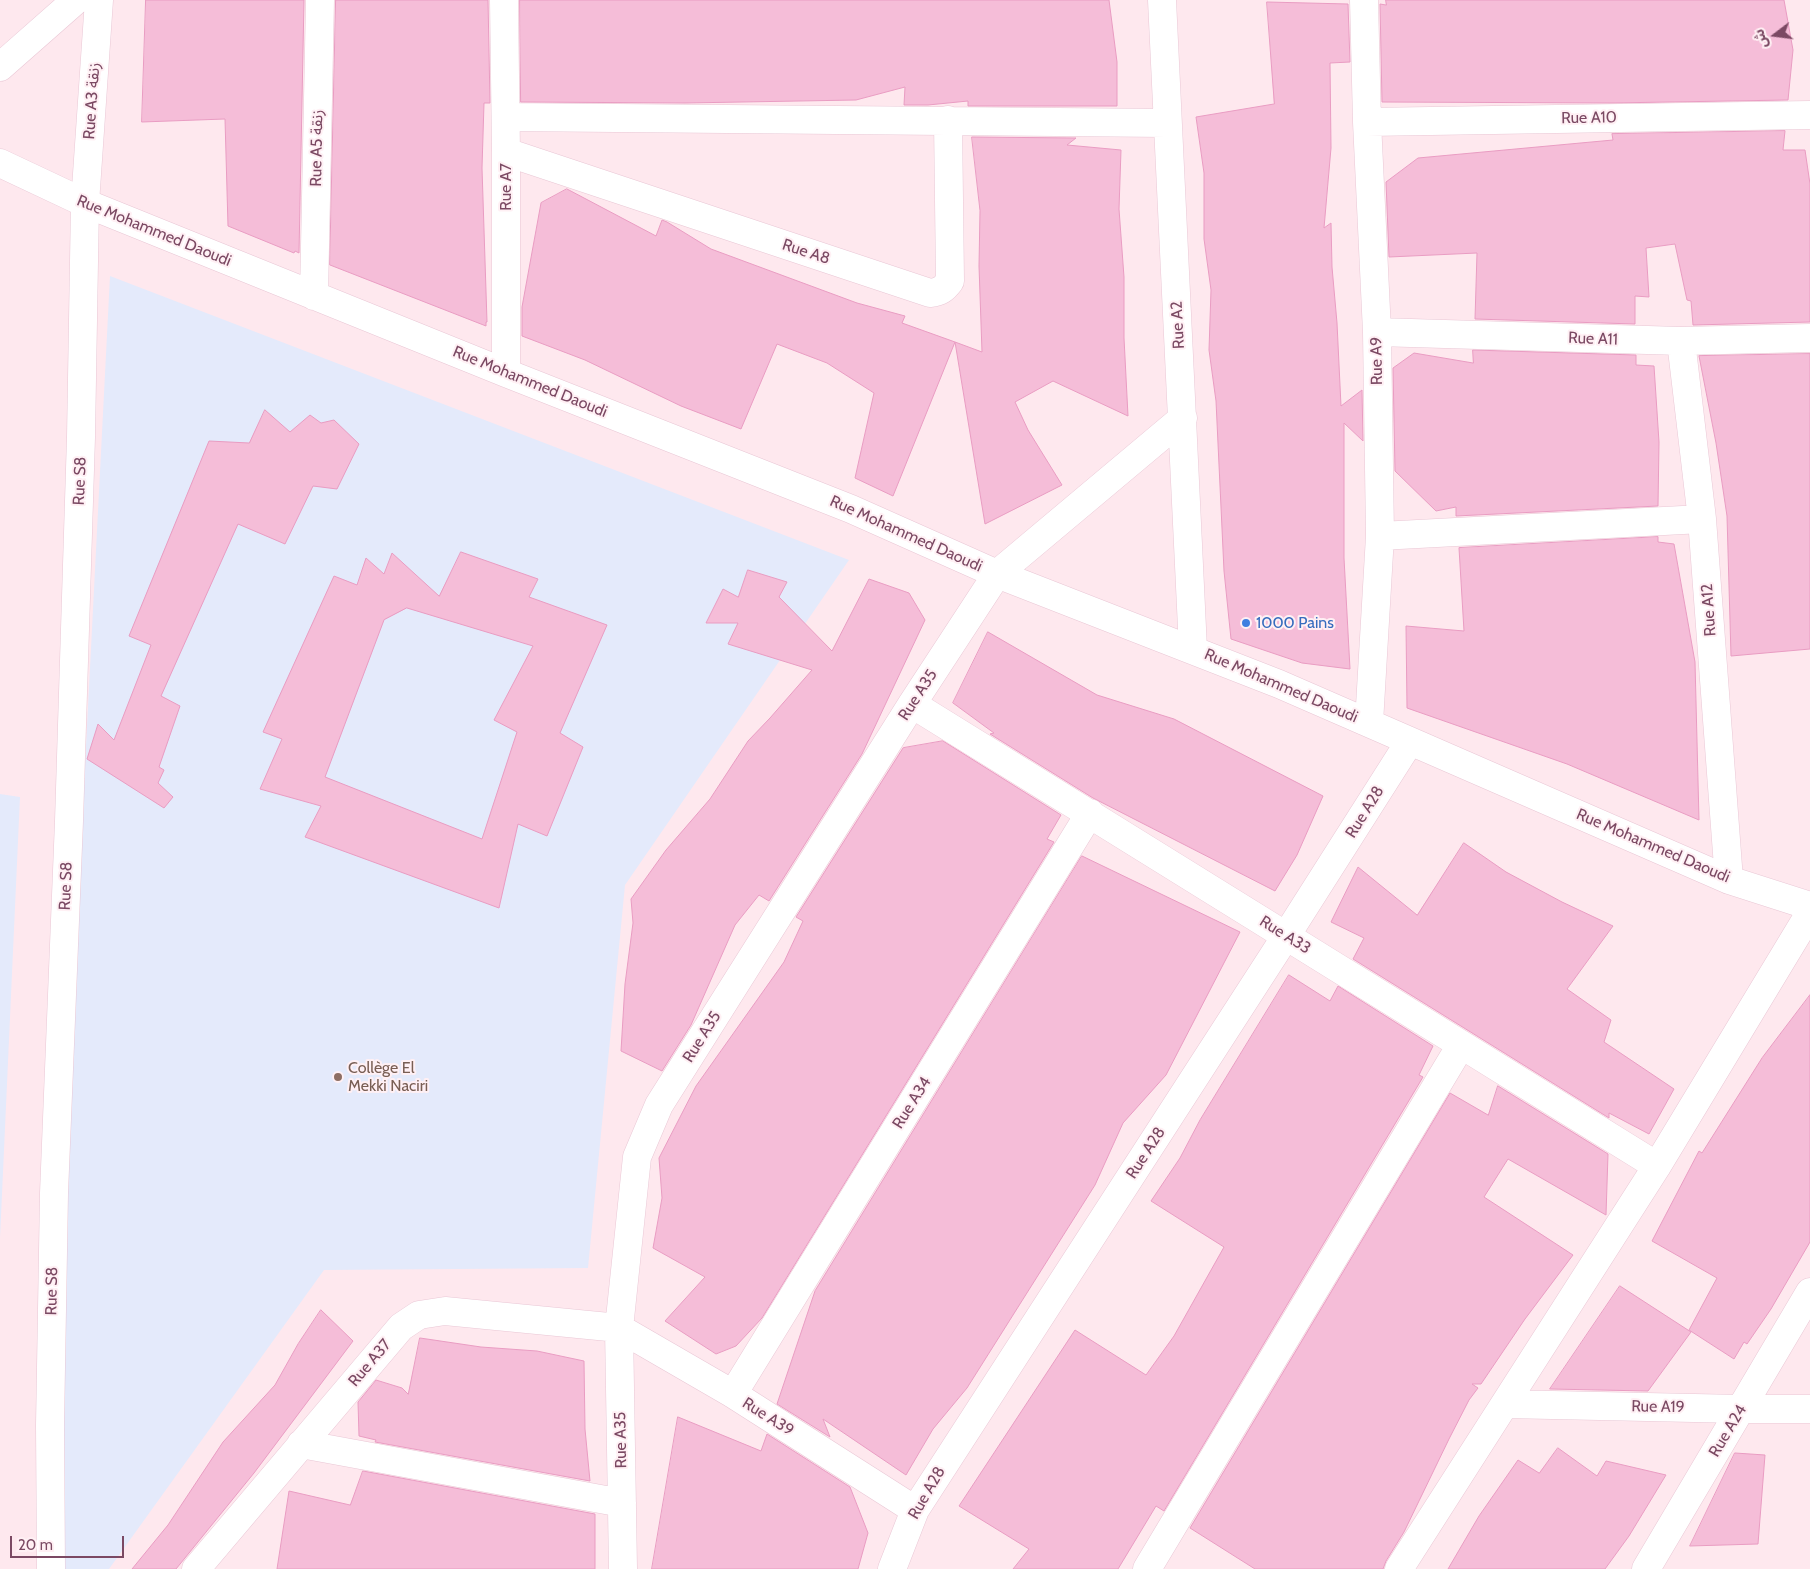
<!DOCTYPE html>
<html>
<head>
<meta charset="utf-8">
<style>
	body { margin:0 }
	#map { position:relative; width:1810px; height:1569px; overflow:hidden; background:#fee8ee; font-family:Cabin,"Noto Sans Arabic",sans-serif }
	canvas { display:block }
	.north { position:absolute; left:1750px; top:10px; width:50px; height:50px; -webkit-text-stroke:4px #fff0f4; paint-order:stroke; rotate:255deg; font-size:14px; font-weight:700; line-height:20px; text-align:center; color:#7b4963 }
	.north::after { content:''; display:block; margin:auto; width:18px; height:22px; background:#7b4963; clip-path:polygon(50% 0,100% 100%,50% 72%,0 100%) }
	.scale { position:absolute; left:10px; top:1536px; width:114px; height:22px; box-sizing:border-box; border:2px solid #7b4963; border-top:0; padding-left:6px; font-size:15px; line-height:18px; white-space:nowrap; color:#7b4963; -webkit-text-stroke:4px #fff0f4; paint-order:stroke }
</style>
</head>
<body>
<div id="map">
<canvas width="1810" height="1569"></canvas>
<div class="north">ش</div>
<div class="scale">20 m</div>
</div>
<script>
const g = document.querySelector('canvas').getContext('2d');
g.lineJoin = 'round';
function paint(path, color) {
  g.fillStyle = color;
  g.fill(path, 'evenodd');
}
function stroke(path, color, width, dash) {
  g.strokeStyle = color;
  g.lineWidth = width;
  g.lineCap = dash ? 'butt' : 'round';
  g.setLineDash(dash || []);
  g.stroke(path);
}
function label(font, color, halo, rows, align = 'center') {
  g.font = font + ' Cabin,"Noto Sans Arabic",sans-serif';
  g.lineWidth = 4;
  g.setLineDash([]);
  g.textBaseline = 'middle';
  g.strokeStyle = halo;
  g.fillStyle = color;
  for (const [text, x, y, turn = 0] of rows) {
    g.save();
    g.translate(x, y);
    g.rotate((+turn || 0) * Math.PI / 180);
    g.textAlign = isNaN(turn) ? turn : align;
    if (halo) g.strokeText(text, 0, 0);
    g.fillText(text, 0, 0);
    g.restore();
  }
}
paint(new Path2D(`
	M110 276 849 560 625 885 588 1268 324 1270 109 1569H44Z
	M0 794 20 797 0 1238Z`), '#e4eafb');
const building = new Path2D(`
	M146 0H304L299 253 295 251 294 253 228 226 225 119 142 122Z
	M336 0H488L490 103H484L482 168 487 322H486V326L330 265Z
	M520 0H1109L1117 62V106H968V101L928 105H904L905 87 856 100 685 103 521 102Z
	M1386 0H1784L1793 50 1788 100 1611 103 1382 102 1380 4 1386 5Z
	M1267 2 1348 4 1350 62 1330 63 1331 148 1324 228 1331 223 1332 267 1337 323 1341 406 1362 390 1363 441 1344 423V558L1350 669 1302 663 1231 639 1224 571 1216 401 1209 350 1211 290 1204 239V173L1196 117 1274 104Z
	M1785 131 1783 150H1805L1810 184V322L1693 325 1691 301 1687 300 1675 244 1646 248 1649 297 1635 296V324L1475 319 1477 253 1389 257 1386 182 1418 158 1613 140 1612 134Z
	M972 137 1076 138 1067 145 1121 150 1119 209 1124 277V338L1128 416 1053 381 1015 402 1028 430 1062 485 985 524 955 342 982 352 979 266 980 211Z
	M567 189 656 236 662 220 667 222 711 249 857 303 905 316 902 323 955 342 893 496 855 478 874 393 827 363 777 344 741 429 681 406 585 360 522 336V307L541 203Z
	M1473 350 1636 355V365L1654 366 1659 442 1658 506 1456 516V507L1436 511 1395 471 1393 368 1414 353 1473 363Z
	M1810 354V649L1731 656 1727 516 1716 443 1699 356Z
	M265 410 290 432 310 415 321 423 334 420 359 444 337 489 313 486 285 544 238 524 161 696 180 706 159 767 164 770 158 783 173 797 164 808 87 759 98 724 114 740 151 645 129 636 209 441 249 443Z
	M1658 537V542L1674 544 1695 662 1699 820 1567 764 1407 708 1406 626 1464 631 1459 548Z
	M461 552 538 579 529 597 607 625 560 733 583 747 547 836 518 824 499 908 305 837 321 806 260 789 282 739 263 732 334 576 357 585 366 558 384 574 392 553 439 596ZM407 608 533 646 494 720 517 732 482 839 325 777 384 620Z
	M748 570 787 582 779 597 832 651 869 579 909 593 925 620 862 754 769 901 759 895 735 925 691 1025 662 1071 621 1051 625 984 633 923 631 899 666 850 710 799 748 741 770 718 812 670 728 644 738 623H706L723 589 738 597Z
	M988 632 1097 695 1174 719 1323 796 1297 855 1275 891 1093 798 990 734 994 733 953 703Z
	M943 741 1061 815 1047 839 1054 842 762 1318 736 1346 716 1354 665 1321 705 1277 653 1248 662 1198 659 1158 696 1086 784 962 803 921 796 917 903 748Z
	M1464 843 1506 872 1562 902 1613 926 1567 989 1611 1020 1604 1042 1674 1089 1649 1134 1609 1113V1118L1353 959 1364 938 1331 922 1358 867 1417 915Z
	M1082 856 1240 932 1166 1075 1123 1123 1095 1185 967 1388 933 1429 906 1475 823 1419 830 1437 777 1404 815 1291Z
	M1289 975 1330 1001 1338 986 1433 1046 1419 1075 1423 1077 1164 1511 1156 1506 1118 1569H1013L1029 1549 959 1506 1075 1330 1146 1375 1174 1336 1224 1247 1151 1201 1180 1158 1200 1120Z
	M1810 995V1242L1771 1309 1747 1344 1744 1342 1734 1359 1689 1330 1717 1278 1652 1241 1699 1151 1702 1153 1762 1058Z
	M1498 1086 1608 1154 1606 1215 1508 1159 1484 1197 1573 1255 1525 1319 1481 1384H1472L1478 1388 1469 1400 1449 1439 1404 1532 1386 1561 1383 1569H1255L1190 1528 1450 1093 1488 1115Z
	M1620 1286 1691 1332 1648 1391 1550 1389Z
	M321 1310 353 1341 254 1473 176 1569H132L168 1525 223 1442 275 1385 298 1344Z
	M420 1338 481 1347 537 1351 584 1361 585 1429 590 1481 375 1442 376 1440 359 1436 358 1402 376 1380 402 1388 408 1394Z
	M678 1417 761 1451 767 1434 850 1487 868 1533 858 1569H652Z
	M1558 1448 1597 1476 1606 1461 1666 1475 1629 1536 1605 1569H1448L1479 1516 1518 1460 1539 1473Z
	M1735 1453 1765 1455 1758 1544 1690 1546Z
	M363 1471 595 1514V1569H277L289 1491 350 1505Z`);
paint(building, '#f5bdd8');
stroke(building, '#e99cc2', 1);
const minor = new Path2D(`
	M504 0 506 152V373
	M1162 0 1193 649
	M1364 0 1367 122 1377 332 1380 536 1369 723
	M506 117 1167 123
	M1367 122 1810 115
	M506 152 930 293C940 292 944 289 950 281L948 120
	M0 163 85 203 506 373 851 509 997 574 1279 684 1729 880 1810 906
	M314 296 320 0
	M1377 332 1681 341 1810 338
	M1681 341 1702 519 1729 880
	M1380 536 1702 519
	M912 704 1657 1166
	M733 1394 1090 813
	M1505 1404 1741 1409H1810
	M301 1444 622 1503
	M196 1569 401 1327 419 1315 445 1311 619 1328 733 1394 915 1510
	M623 1569 619 1328 637 1157 659 1105 912 704 997 574 1183 418
	M892 1569 915 1510 1286 936 1410 741
	M1147 1569 1461 1045
	M1399 1569 1657 1166 1810 913
	M1646 1569 1810 1292`);
const tertiary = new Path2D(`
	M0 67 76 0
	M51 1569 50 1425 54 1193 69 821 81 437 85 203 99 0`);
stroke(minor, '#e9c7d5', 29);
stroke(tertiary, '#e9c7d5', 29);
stroke(minor, '#fff', 28);
stroke(tertiary, '#fff', 28);
for (const [x, y, r, color] of [
	[1246,623,5,"#3f7fe0"],
	[338,1077,5,"#8d6e63"]
]) {
  const dot = new Path2D();
  dot.arc(x, y, r, 0, 2 * Math.PI);
  g.fillStyle = color;
  g.fill(dot);
  stroke(dot, '#fff0f4', 2);
}
label('16px', '#7b4963', '#fff0f4', [
	["Rue A3 زنقة",92,101,-86],
	["Rue A10",1589,118,-1],
	["Rue A5 زنقة",317,148,-89],
	["Rue A7",506,187,-90],
	["Rue Mohammed Daoudi",154,231,22],
	["Rue A8",806,252,18],
	["Rue A2",1178,325,-93],
	["Rue A11",1593,339,2],
	["Rue A9",1377,361,-91],
	["Rue Mohammed Daoudi",530,382,22],
	["Rue S8",80,481,-88],
	["Rue Mohammed Daoudi",906,534,24],
	["Rue A12",1709,610,-94],
	["Rue Mohammed Daoudi",1281,686,23],
	["Rue A35",918,695,-57],
	["Rue A28",1365,812,-58],
	["Rue Mohammed Daoudi",1653,846,23],
	["Rue S8",66,886,-88],
	["Rue A33",1285,935,32],
	["Rue A35",702,1037,-58],
	["Rue A34",912,1103,-58],
	["Rue A28",1146,1153,-57],
	["Rue S8",52,1291,-89],
	["Rue A37",370,1363,-50],
	["Rue A19",1658,1407,1],
	["Rue A39",768,1417,32],
	["Rue A24",1728,1431,-59],
	["Rue A35",621,1440,-91],
	["Rue A28",927,1493,-60]
]);
label('16px', '#366cbe', '#fff0f4', [
	["1000 Pains",1256,623]
], 'left');
label('16px', '#785e54', '#fff0f4', [
	["Collège El",348,1068],
	["Mekki Naciri",348,1086]
], 'left');
</script>
</body>
</html>
